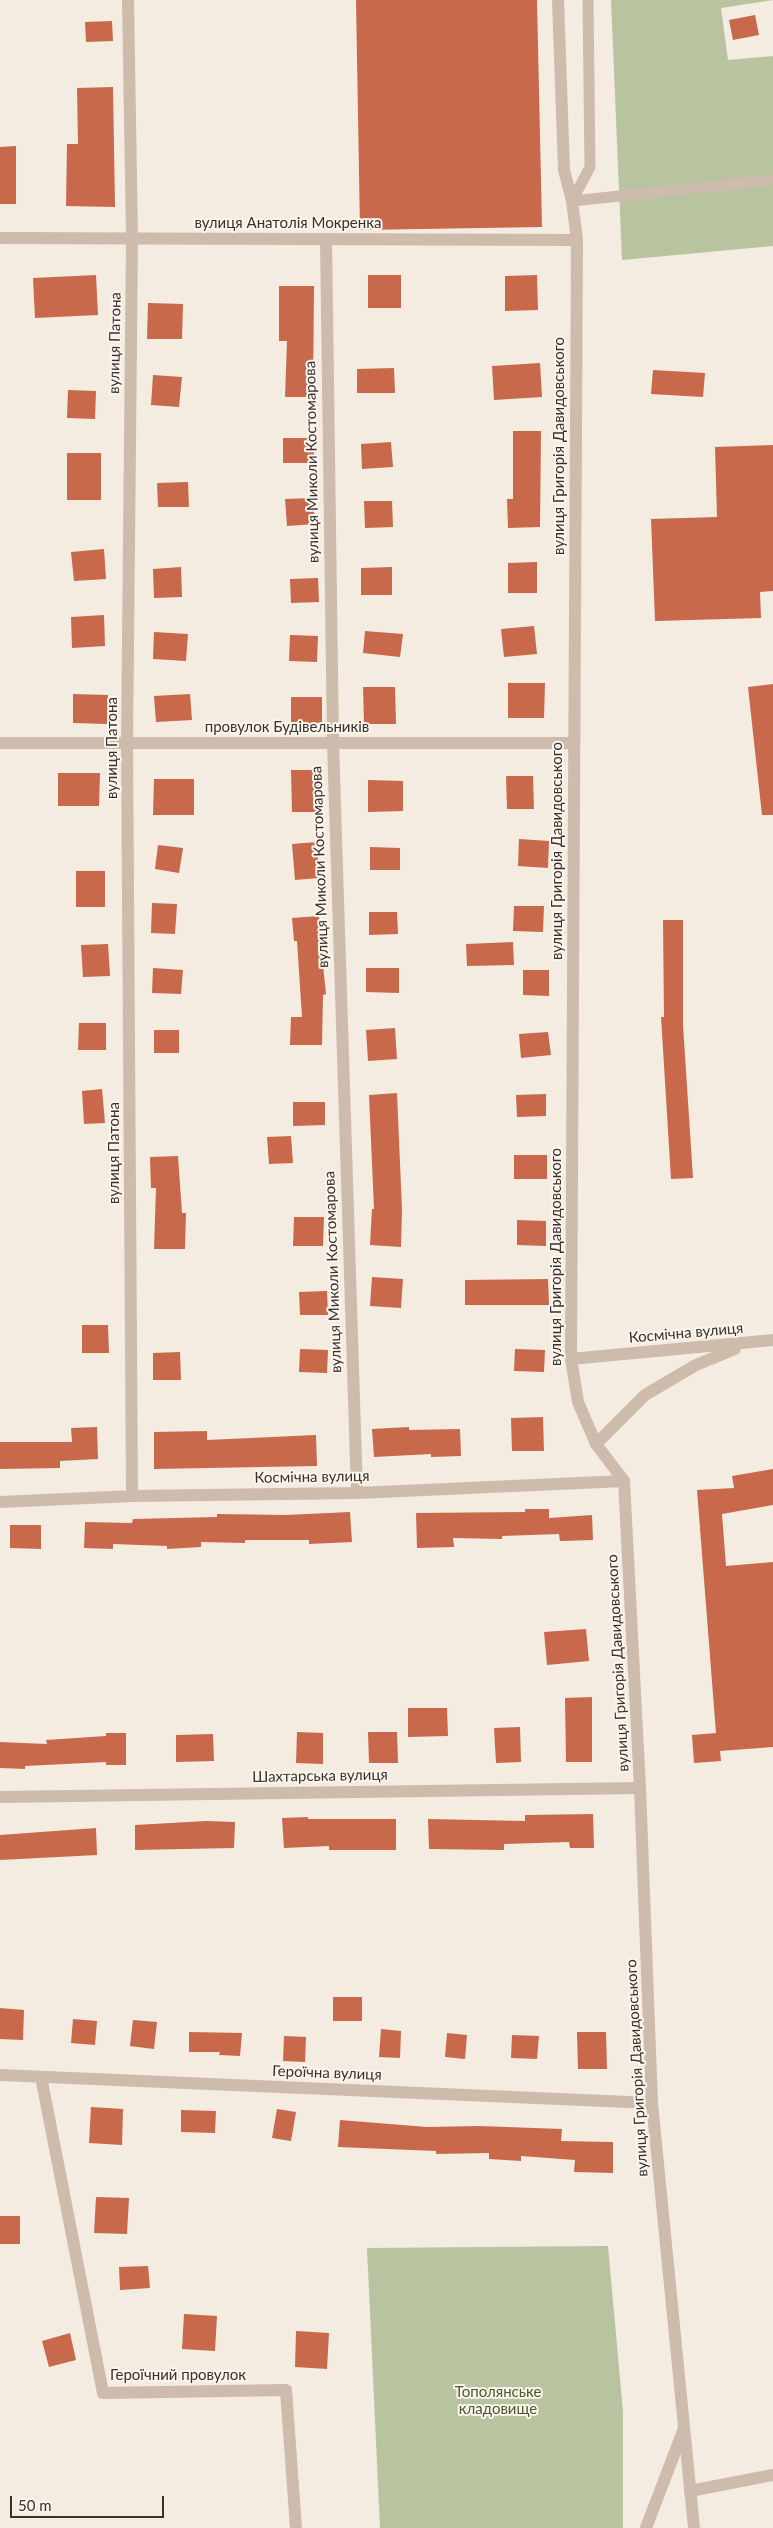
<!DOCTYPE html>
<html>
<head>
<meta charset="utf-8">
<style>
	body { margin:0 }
	#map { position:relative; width:773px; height:2528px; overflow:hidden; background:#f4ebe1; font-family:Lato,sans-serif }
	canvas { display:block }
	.scale { position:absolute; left:10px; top:2496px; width:154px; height:22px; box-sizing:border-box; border:2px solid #3b302b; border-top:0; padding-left:6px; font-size:15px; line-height:18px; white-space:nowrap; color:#3b302b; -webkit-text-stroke:4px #fbf5ee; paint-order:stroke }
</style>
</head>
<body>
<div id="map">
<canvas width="773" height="2528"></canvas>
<div class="scale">50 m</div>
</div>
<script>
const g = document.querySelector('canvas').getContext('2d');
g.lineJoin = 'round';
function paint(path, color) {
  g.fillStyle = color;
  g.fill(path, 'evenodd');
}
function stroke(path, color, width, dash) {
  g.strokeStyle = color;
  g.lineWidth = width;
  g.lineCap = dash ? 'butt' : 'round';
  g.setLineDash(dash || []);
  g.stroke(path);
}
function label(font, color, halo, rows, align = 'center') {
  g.font = font + ' Lato,sans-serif';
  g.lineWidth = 4;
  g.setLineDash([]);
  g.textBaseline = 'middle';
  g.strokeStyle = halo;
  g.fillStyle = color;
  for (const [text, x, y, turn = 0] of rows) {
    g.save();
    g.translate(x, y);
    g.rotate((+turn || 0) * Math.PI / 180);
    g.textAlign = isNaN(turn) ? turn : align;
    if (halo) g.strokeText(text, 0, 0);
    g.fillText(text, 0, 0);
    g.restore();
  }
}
paint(new Path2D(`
	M611 0H773L721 8 728 60 773 56V246L622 260Z
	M608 2246 623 2412V2528H380L367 2248Z`), '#b8c4a0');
paint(new Path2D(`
	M356 0H537L542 227 360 230Z
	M755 15 759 35 733 40 729 20Z
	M112 21 113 41 86 42 85 22Z
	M113 87 115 207 66 206 67 144H78L77 88Z
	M16 146V204H0V147Z
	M96 275 98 315 35 318 33 278Z
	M368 275H401V308H368Z
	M537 275 538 310 505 311V276Z
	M279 286H314L313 397H285L287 341H279Z
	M148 303 183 304 182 339H147Z
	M540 363 542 397 494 400 492 366Z
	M394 368 395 393H357V369Z
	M653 370 705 373 703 397 651 394Z
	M153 375 182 377 179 407 151 405Z
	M68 390 96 391 95 419 67 418Z
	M513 431H541L540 527 508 528 507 499H513Z
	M283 438H314V463H283Z
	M391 442 393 467 362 469 361 444Z
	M773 445V591L760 592 761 618 655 621 651 519 717 517 715 447Z
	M67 453H101V500H67Z
	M188 482 189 507H158L157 483Z
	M313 498 315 524 287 526 285 499Z
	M364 501H392L393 527 365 528Z
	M104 549 106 579 74 581 71 552Z
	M537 562V593H508V563Z
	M181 567 182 597 154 598 153 569Z
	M392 567V595H361V568Z
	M318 578 319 602 291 603 290 579Z
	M104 615 105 646 72 648 71 617Z
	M534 626 537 654 504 657 501 629Z
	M365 631 403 634 400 657 363 653Z
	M154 632 188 634 186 661 153 659Z
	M290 635 318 636 317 662 289 661Z
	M508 683H545L544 718H508Z
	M773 684V815H762L748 687Z
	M363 687H395L396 724H364Z
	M73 694 108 695 107 724 73 723Z
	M190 694 192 720 156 722 154 696Z
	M291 697H322V723H291Z
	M291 770H322V812H292Z
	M58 773H100L99 806H58Z
	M506 776H533L534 809H507Z
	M154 779H194V815H153Z
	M368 780 403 781V811L368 812Z
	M519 839 549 841 548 868 518 866Z
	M317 842 319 878 295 880 292 844Z
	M158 845 183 848 179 873 155 869Z
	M370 847 400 848V870H370Z
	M76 871H105V907H76Z
	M152 903 177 904 175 934 151 933Z
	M514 906H544L543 932 513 931Z
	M369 912H397L398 934 369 935Z
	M319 916 321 965H323L326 994 323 995 322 1045H290L291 1017H302L297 941H294L292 918Z
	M663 920H683V1025L693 1178 671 1179 661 1017H664Z
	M513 942 514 965 467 966 466 944Z
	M108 944 110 976 83 977 81 945Z
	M153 968 183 970 181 994 152 993Z
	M366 968H399V993L366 992Z
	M523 970H549V996L523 995Z
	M79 1023H106V1050H78Z
	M395 1028 397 1059 368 1061 366 1030Z
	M154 1030H179V1053H154Z
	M548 1032 551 1055 521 1058 519 1034Z
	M102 1089 105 1123 84 1124 82 1091Z
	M397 1093 402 1210 401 1247 370 1245 372 1209H374L369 1095Z
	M546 1094V1116L517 1117 516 1095Z
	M293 1102H325V1125L293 1126Z
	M291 1136 293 1163 269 1164 267 1137Z
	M514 1155H547V1179H514Z
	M178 1156 182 1213H186L185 1249H154L156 1188H151L150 1157Z
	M294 1217H324L323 1246H293Z
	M517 1220 546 1221V1246L517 1245Z
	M372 1277 403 1279 401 1308 370 1306Z
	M548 1279 549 1305H465V1280Z
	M327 1291 328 1315H300L299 1292Z
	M82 1325H108L109 1353H82Z
	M300 1349 328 1350 327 1373 299 1372Z
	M515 1349 545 1350 544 1372 514 1371Z
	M180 1352 181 1380H153V1353Z
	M543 1417 544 1451H512L511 1418Z
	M97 1427 98 1459 60 1461V1468L0 1469V1442H72L71 1428Z
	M409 1427V1430L460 1429 461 1456 431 1457V1454L374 1457 372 1429Z
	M207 1431V1440L316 1435 317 1466 154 1469V1432Z
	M773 1469V1505L722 1514 726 1566 773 1562V1747L720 1751 721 1761 694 1763 692 1735 716 1733 697 1490 734 1488 732 1476Z
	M525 1509H549V1518L592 1515 593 1540 560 1541 559 1534 502 1536V1539L453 1538 454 1547 417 1548 416 1513 525 1512Z
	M350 1512 352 1542 309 1544V1540H245V1543L201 1542V1547L167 1549V1546L113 1544V1549L84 1548 85 1522 132 1523 133 1519 217 1517V1514L286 1515Z
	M10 1525H41V1549L10 1548Z
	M586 1629 589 1661 547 1665 544 1632Z
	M592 1697V1762H566L565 1698Z
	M408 1708H447L448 1736 408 1737Z
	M520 1727 521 1762 496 1763 494 1728Z
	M297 1732 323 1733V1764L296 1763Z
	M368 1732H397L398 1763H369Z
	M106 1733H126V1765H106V1762L25 1766V1769L0 1768V1742L47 1744 46 1740 106 1736Z
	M213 1734 214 1761 176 1762V1735Z
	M593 1814 594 1848H570L569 1842 504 1844V1850L429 1849 428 1819 525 1821V1815Z
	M308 1817V1819H396V1850H329V1846L284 1848 282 1818Z
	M206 1821 235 1822 234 1848 135 1850V1825Z
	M96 1828 97 1855 0 1860V1835Z
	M333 1997H362V2021H333Z
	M0 2008 24 2010 23 2040 0 2039Z
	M73 2019 97 2021 95 2045 71 2043Z
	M133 2020 157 2022 154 2049 130 2046Z
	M381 2029 401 2031 400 2058 379 2057Z
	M189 2032 242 2033 240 2056 219 2055 220 2052H189Z
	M577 2032H606L607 2069H578Z
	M447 2033 467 2035 465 2059 445 2057Z
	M512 2035 539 2036 537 2059 511 2058Z
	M284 2036 306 2037 305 2062 283 2061Z
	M91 2107 123 2109 122 2145 89 2143Z
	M277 2109 296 2112 291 2141 272 2138Z
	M181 2110 216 2111 215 2133 181 2132Z
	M340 2120 427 2127 479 2126 562 2129 561 2141 613 2142V2173L574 2172 575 2160 521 2156V2161L489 2159V2153L436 2154V2151L338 2147Z
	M96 2197 129 2198 127 2234 94 2233Z
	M0 2216H20V2244H0Z
	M148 2266 150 2288 120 2290 119 2267Z
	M184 2314 217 2316 215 2351 182 2349Z
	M296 2331 329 2333 327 2369 295 2367Z
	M70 2333 76 2360 49 2367 42 2341Z`), '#c8694b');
stroke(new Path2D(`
	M572 201 590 167 588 0
	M572 201 773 180`), '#cdbbac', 11);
stroke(new Path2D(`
	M128 0 132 238 127 743 132 1496
	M0 238 577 240
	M326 239 333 743 357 1493
	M0 743H573
	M571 1359 773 1340
	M596 1444 645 1395 696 1365 735 1349
	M0 1502 132 1496 357 1493 624 1481
	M0 1797 640 1788
	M0 2075 652 2103
	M41 2077 103 2393 286 2390 296 2528
	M690 2491 773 2475
	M646 2528 683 2431`), '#cdbbac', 12);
stroke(new Path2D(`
	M558 0 564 170 572 201 577 240 571 1359 578 1402 596 1444 624 1481 640 1788 652 2103 694 2528`), '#cdbbac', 12);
label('15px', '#3b302b', '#fbf5ee', [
	["вулиця Анатолія Мокренка",288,223],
	["вулиця Патона",115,343,-89],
	["вулиця Григорія Давидовського",559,446,-90],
	["вулиця Миколи Костомарова",312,462,-91],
	["провулок Будівельників",287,727],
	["вулиця Патона",112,748,-90],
	["вулиця Григорія Давидовського",557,851,-90],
	["вулиця Миколи Костомарова",320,867,-92],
	["вулиця Патона",114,1153,-90],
	["вулиця Григорія Давидовського",556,1257,-90],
	["вулиця Миколи Костомарова",333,1272,-92],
	["Космічна вулиця",686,1333,-5],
	["Космічна вулиця",312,1477,-1],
	["вулиця Григорія Давидовського",618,1663,-93],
	["Шахтарська вулиця",320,1776,-1],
	["вулиця Григорія Давидовського",637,2068,-93],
	["Героїчна вулиця",327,2073,2],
	["Героїчний провулок",178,2375]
]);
label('15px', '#4a5a2e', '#fbf5ee', [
	["Тополянське",498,2392],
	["кладовище",498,2409]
]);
</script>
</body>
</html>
